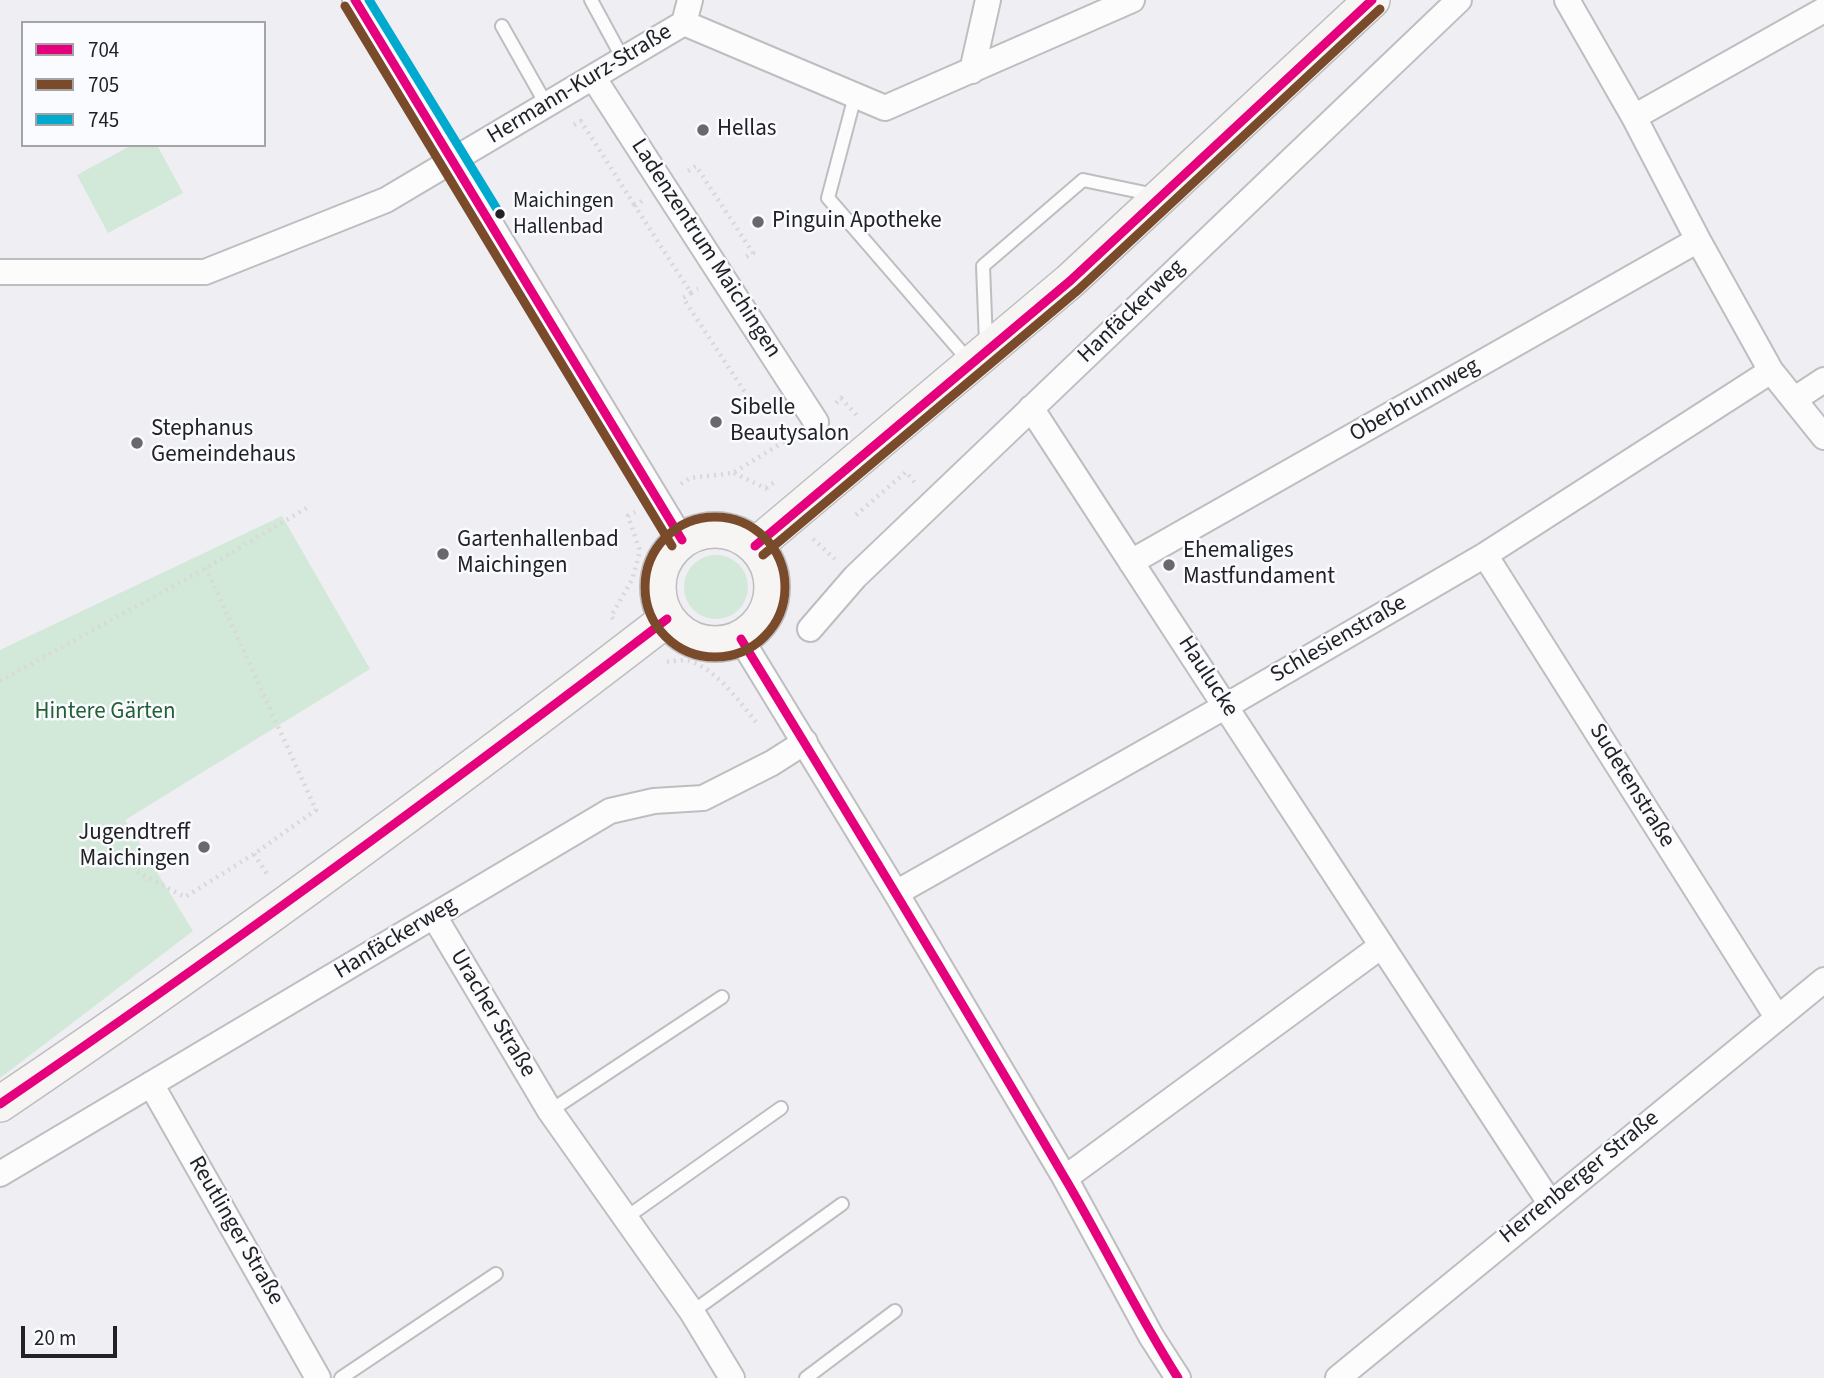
<!DOCTYPE html>
<html>
<head>
<meta charset="utf-8">
<style>
	body { margin:0 }
	#map { position:relative; width:1824px; height:1378px; overflow:hidden; background:#eeeef3; font-family:"Source Sans 3",sans-serif }
	canvas { display:block }
	.legend { position:absolute; left:21px; top:21px; width:245px; height:126px; box-sizing:border-box; background:#fafbfe; border:2px solid #a4a4a7; margin:0; padding:9px 12px; list-style:none; font-size:21px; color:#222225 }
	.legend li { display:flex; align-items:center; gap:14px; height:35px }
	.legend b { width:35px; border:2px solid #a4a4a7 }
	.scale { position:absolute; left:21px; top:1326px; width:96px; height:32px; box-sizing:border-box; border:4px solid #222225; border-top:0; padding-left:9px; font-size:21px; line-height:24px; white-space:nowrap; color:#222225; -webkit-text-stroke:5px #fafbfe; paint-order:stroke }
</style>
</head>
<body>
<div id="map">
<canvas width="1824" height="1378"></canvas>
<ul class="legend">
<li><b style="height:9px;background:#e5007d"></b>704</li>
<li><b style="height:9px;background:#7a4b2a"></b>705</li>
<li><b style="height:9px;background:#00a9ce"></b>745</li>
</ul>
<div class="scale">20 m</div>
</div>
<script>
const g = document.querySelector('canvas').getContext('2d');
g.lineJoin = 'round';
function paint(path, color) {
  g.fillStyle = color;
  g.fill(path, 'evenodd');
}
function stroke(path, color, width, dash) {
  g.strokeStyle = color;
  g.lineWidth = width;
  g.lineCap = dash ? 'butt' : 'round';
  g.setLineDash(dash || []);
  g.stroke(path);
}
function label(font, color, halo, rows, align = 'center') {
  g.font = font + ' "Source Sans 3",sans-serif';
  g.lineWidth = 5;
  g.setLineDash([]);
  g.textBaseline = 'middle';
  g.strokeStyle = halo;
  g.fillStyle = color;
  for (const [text, x, y, turn = 0] of rows) {
    g.save();
    g.translate(x, y);
    g.rotate((+turn || 0) * Math.PI / 180);
    g.textAlign = isNaN(turn) ? turn : align;
    if (halo) g.strokeText(text, 0, 0);
    g.fillText(text, 0, 0);
    g.restore();
  }
}
paint(new Path2D(`
	M132 145H157L183 193 108 233 77 175Z
	M282 516 370 669 125 820 193 931 0 1078V650Z
	M684 587a32 32 0 1 1 64 0a32 32 0 1 1-64 0Z`), '#d2e8d8');
const lane = new Path2D(`
	M591 0 623 59
	M502 26 546 104
	M855 96 828 198 969 361
	M986 343 983 266 1083 180 1155 195
	M550 1111 722 997
	M627 1217 781 1108
	M692 1312 842 1204
	M341 1378 496 1274
	M806 1378 895 1311`);
const street = new Path2D(`
	M355 0 682 540
	M1567 0 1634 117 1698 240 1771 371 1824 437
	M684 23 690 0
	M972 71 988 0
	M593 77 816 422
	M1634 117 1824 10
	M0 272H205L386 200 684 23 885 108 1132 0
	M1795 399 1824 380
	M1031 408C1204 673 1375 939 1550 1203
	M1485 555 1777 1017
	M1131 562 1698 240
	M810 629 855 577 1459 0
	M741 639 896 893 1065 1178 1151 1336 1178 1378
	M896 893 1226 706 1485 555 1771 371
	M434 916 550 1111 692 1312 732 1378
	M151 1084 318 1378
	M0 1174 610 811 654 801 703 798 772 763 805 742
	M1065 1178 1380 947
	M1338 1378 1824 980`);
const secondary = new Path2D(`
	M658 587a57 57 0 1 1 114 0a57 57 0 1 1-114 0Z
	M755 546 1070 281 1372 0
	M0 1104C228 950 449 787 667 619`);
stroke(lane, '#bebec1', 16);
stroke(street, '#bebec1', 28);
stroke(secondary, '#bebec1', 38);
stroke(new Path2D(`
	M574 125 581 121 635 206
	M688 171 696 166 753 253 746 257
	M642 201 635 206 691 293 698 289
	M691 293 683 298 758 412 770 404
	M836 403 841 398 859 418
	M734 473 767 489
	M681 484 690 478 733 473 793 436
	M766 488 776 481
	M856 515 906 472 915 483
	M813 539 835 559
	M613 619 611 616 632 580 640 551 628 516 635 512
	M667 662C674 661 683 659 690 661 718 671 738 700 756 722
	M0 681 206 568 310 506
	M254 854 269 877
	M137 872 185 897 254 854 316 810 206 568`), '#d8d8d9', 4.5, [2, 5]);
stroke(lane, '#fcfcfd', 12);
stroke(street, '#fcfcfd', 24);
stroke(secondary, '#f7f5f3', 35);
stroke(new Path2D(`
	M355 0 682 540
	M755 546 1070 281 1372 0
	M741 639C850 817 958 995 1063 1175 1103 1242 1136 1312 1178 1378
	M0 1104C227 949 449 786 667 619`), '#e5007d', 9);
stroke(new Path2D(`
	M345 6 672 546
	M645 587a70 70 0 1 1 140 0a70 70 0 1 1-140 0Z
	M763 555 1078 290 1380 9`), '#7a4b2a', 9);
stroke(new Path2D(`
	M369 0 500 214`), '#00a9ce', 9);
for (const [x, y, r, color] of [
	[703,130,7,"#69696d"],
	[500,214,6,"#222225"],
	[758,222,7,"#69696d"],
	[716,422,7,"#69696d"],
	[137,443,7,"#69696d"],
	[443,554,7,"#69696d"],
	[1169,565,7,"#69696d"],
	[204,847,7,"#69696d"]
]) {
  const dot = new Path2D();
  dot.arc(x, y, r, 0, 2 * Math.PI);
  g.fillStyle = color;
  g.fill(dot);
  stroke(dot, '#fafbfe', 2.5);
}
label('21px', '#222225', '#fafbfe', [
	["Maichingen",513,202],
	["Hallenbad",513,228]
], 'left');
label('23px', '#222225', '#fafbfe', [
	["Hermann-Kurz-Straße",580,85,-31],
	["Ladenzentrum Maichingen",705,249,57],
	["Hanfäckerweg",1132,312,-44],
	["Oberbrunnweg",1415,401,-30],
	["Schlesienstraße",1339,640,-30],
	["Haulucke",1207,677,57],
	["Sudetenstraße",1631,786,58],
	["Hanfäckerweg",396,939,-31],
	["Uracher Straße",492,1014,59],
	["Herrenberger Straße",1580,1178,-39],
	["Reutlinger Straße",235,1231,60]
]);
label('23px', '#222225', '#fafbfe', [
	["Hellas",717,130],
	["Pinguin Apotheke",772,222],
	["Sibelle",730,409],
	["Beautysalon",730,435],
	["Stephanus",151,430],
	["Gemeindehaus",151,456],
	["Gartenhallenbad",457,541],
	["Maichingen",457,567],
	["Ehemaliges",1183,552],
	["Mastfundament",1183,578],
	["Jugendtreff",190,834,"right"],
	["Maichingen",190,860,"right"]
], 'left');
label('23px', '#236036', '#fafbfe', [
	["Hintere Gärten",105,713]
]);
</script>
</body>
</html>
